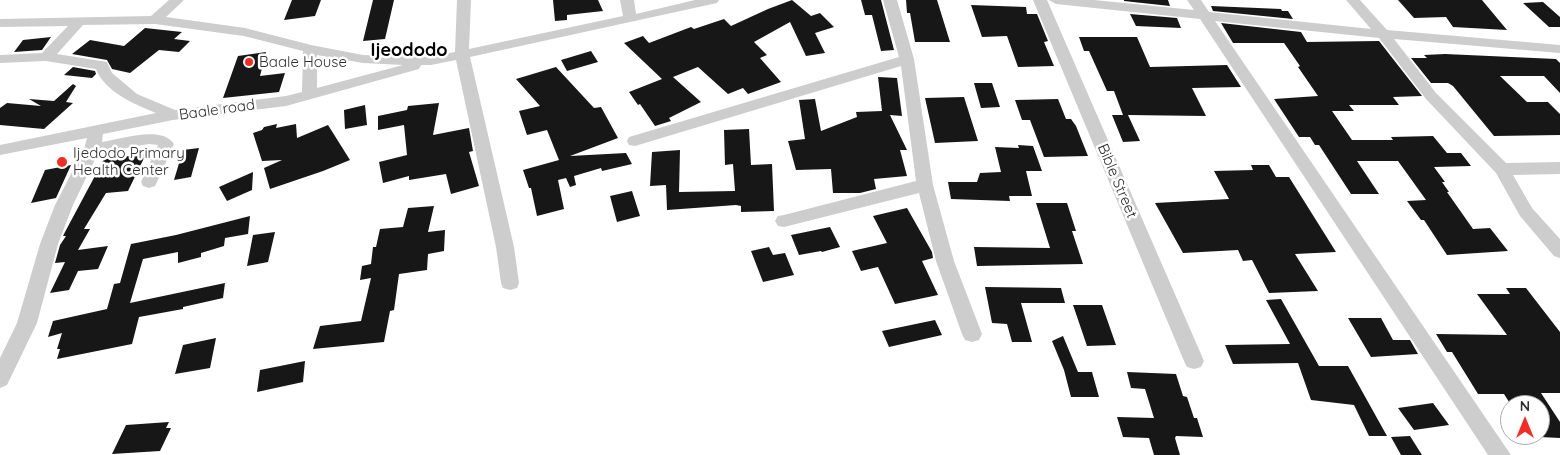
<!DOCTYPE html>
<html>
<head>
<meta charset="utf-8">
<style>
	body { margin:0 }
	#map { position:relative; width:1560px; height:455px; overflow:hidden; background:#fff; font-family:Quicksand,sans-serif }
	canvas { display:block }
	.north { position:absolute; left:1500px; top:395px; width:50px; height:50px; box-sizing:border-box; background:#fff; border:1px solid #acacac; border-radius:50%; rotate:0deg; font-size:14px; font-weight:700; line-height:20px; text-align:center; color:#303030 }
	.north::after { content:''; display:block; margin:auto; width:18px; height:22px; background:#f52c23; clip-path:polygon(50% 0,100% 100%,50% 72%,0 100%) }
</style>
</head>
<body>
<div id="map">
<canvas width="1560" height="455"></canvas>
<div class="north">N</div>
</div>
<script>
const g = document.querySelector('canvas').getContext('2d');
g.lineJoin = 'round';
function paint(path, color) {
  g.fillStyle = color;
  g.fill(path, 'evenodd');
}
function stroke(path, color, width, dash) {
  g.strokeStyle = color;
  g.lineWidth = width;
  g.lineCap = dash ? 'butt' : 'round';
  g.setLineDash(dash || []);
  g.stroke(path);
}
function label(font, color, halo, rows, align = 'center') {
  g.font = font + ' Quicksand,sans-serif';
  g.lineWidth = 5;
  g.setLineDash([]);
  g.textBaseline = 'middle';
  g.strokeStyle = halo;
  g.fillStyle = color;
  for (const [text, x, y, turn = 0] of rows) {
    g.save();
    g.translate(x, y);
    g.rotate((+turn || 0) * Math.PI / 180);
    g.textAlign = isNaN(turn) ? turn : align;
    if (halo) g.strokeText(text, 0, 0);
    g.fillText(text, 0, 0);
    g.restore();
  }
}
paint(new Path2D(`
	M292 0H321L315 16 284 20Z
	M373 0H394L385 39 363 41Z
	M553 0H598L603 11 567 15V20L555 21Z
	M792 0 811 16 820 13 834 27 815 33 825 53 806 56 790 22 754 42 767 55 760 58 781 82 748 94 743 88 728 94 698 67 673 77 701 102 669 118 671 121 655 126 640 104 638 105 629 92 662 79 624 43 643 36 649 43 691 27 694 29 724 19 731 26 768 9Z
	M861 0H881L894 50 881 51 872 15H865Z
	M906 0H937L950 42H915L910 13H907Z
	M1124 0H1168L1170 6 1124 1Z
	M1398 0H1482L1507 30 1453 27 1446 17 1414 18Z
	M1543 2 1560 17V27H1549L1523 3Z
	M971 5 1026 7 1027 14H1037L1048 41 1044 42 1054 66 1018 67 1007 36 982 37Z
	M1211 6 1281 9 1282 11H1288L1293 19 1213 11Z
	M1130 14 1177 18 1181 28 1136 26Z
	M1221 23 1301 32 1307 42 1379 41 1422 96 1393 97 1399 105H1349L1354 111H1332L1352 140H1393L1391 137 1433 136 1447 153H1461L1471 166 1434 167 1445 182H1442L1449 192H1447L1473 229 1490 228 1508 251 1447 255 1424 220H1421L1407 201 1426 200 1398 161H1357L1379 194H1351L1319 145H1315L1310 137H1299L1274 99 1318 96 1298 67 1300 66 1284 43H1233Z
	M145 28 182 32 174 39 190 41 179 52 159 50 130 73 112 69 107 60 72 54 90 40 124 46Z
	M51 37 42 50 14 52 23 40Z
	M1079 37H1137L1150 67 1227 65 1241 87 1192 88 1206 116 1128 115 1140 141 1123 142 1112 115H1126H1123L1114 91H1107L1089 51H1084Z
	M591 51 598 62 567 71 561 60Z
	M266 52 260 76 285 73 279 92 223 98 238 56Z
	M1445 54 1556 59 1560 63V93L1544 76H1500L1527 102H1548L1560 114V135L1494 136 1453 86 1448 83H1431L1411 58H1427L1424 55Z
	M73 67 95 71 96 74 92 78 64 75Z
	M556 67 594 108 601 107 618 138 570 156 626 153 632 164 602 171 601 168 574 176 576 185 570 187 566 178 558 180 564 209 537 216 531 188H529L523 170 559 160 547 130 527 135 519 111 540 106 516 79Z
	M878 77 897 78 902 116 890 115 907 150H900L907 176 874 179 876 189 860 193H833L831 169 796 170 788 141 805 139 799 100 815 99 821 131 857 117 856 112 882 111Z
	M974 83H992L1000 107 981 108Z
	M73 84 76 86 66 102 73 103 44 129 0 125V108L7 103 41 106 29 99 54 101Z
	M964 97 978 141 935 143 925 98Z
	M1058 99 1066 119H1071L1076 126 1088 156 1044 157 1030 120H1022L1015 100Z
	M439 103 433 135 469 128 473 151 469 152 479 186 451 194 446 174 409 180V176L383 183 379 162 407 155 404 125 378 130V116L407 110 408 106Z
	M365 105 367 125 345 129 344 110Z
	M277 124 276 128 296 124 297 138 328 125 350 160 323 171 270 189 264 168 282 160 262 161 253 133 262 130 264 127Z
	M749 129 751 165 772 164 774 211 741 212V206L736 205 667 210 666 185 650 186 652 152 680 150 679 192 735 191 733 164 725 165 724 130Z
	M1018 145 1033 146 1042 171H1026L1032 196H1009L1010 201 951 199 948 182H977L980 173 1001 172 995 147 1019 148Z
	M199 148 191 177 174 180 183 150Z
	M146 154 128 191 106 193 84 229H90L78 250 108 246 98 269 78 271 69 290 50 293 65 262 55 263 60 245 66 236H63L65 232 104 159Z
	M71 165 56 198 31 203 45 170Z
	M1251 165H1269L1276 177H1289L1336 252 1295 254 1318 291 1269 293 1252 260 1243 261 1238 250 1183 253 1155 203 1229 199 1214 171 1253 170Z
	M253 172 252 190 227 201 219 187Z
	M632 191 640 216 617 222 610 196Z
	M1036 203H1067L1076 231H1072L1083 264 977 266 974 247 1050 248Z
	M434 206 428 232 445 230 444 251 428 254 427 270 399 274 394 310 390 311 384 342 313 349 320 326 361 321 371 278 360 280 362 266 371 264 373 247H376L380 229 403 227 408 208Z
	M907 208 932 252 933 258 922 261 938 295 895 304 878 267 861 271 852 251 887 243 873 216Z
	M250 216 248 234 225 238 224 246 201 253V257L178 263V252L143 259 130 303 225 283 223 298 183 307V309L139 317 132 344 57 359 60 349H57L62 333 48 337 53 321 107 309 114 284 120 283 131 244 176 235Z
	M830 227 840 247 822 252 821 251 799 255 791 235Z
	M275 232 268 262 247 266 253 235Z
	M769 247 773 255 785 253 794 275 763 282 751 251Z
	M985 287 1061 288 1065 303H1021L1032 342H1012L1007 324 992 323Z
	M1506 288H1526L1560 332V393H1541L1560 422V438L1540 437V405H1511L1504 394H1478L1452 352H1447L1436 334 1507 335 1477 294H1510Z
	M1281 299 1319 366H1348L1387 436H1369L1354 405 1311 400 1298 363 1233 364 1225 345 1290 344 1266 300Z
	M1073 305H1102L1116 345 1087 346Z
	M1348 318H1381L1393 340H1410L1418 354 1371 357Z
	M935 320 942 335 889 347 882 331Z
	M1063 336 1078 372H1092L1099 397H1071L1064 370 1052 341Z
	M216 338 210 368 175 374 183 345Z
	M305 361 303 382 257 392 260 370Z
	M1127 372 1176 374 1183 396 1187 397 1194 418H1197L1203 437 1176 436 1175 438 1180 455H1154L1149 438 1123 437 1117 417 1154 418 1145 389 1131 388Z
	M1433 403 1449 425 1414 430 1398 408Z
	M169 422 166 428H171L160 451 112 454 126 425Z
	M1410 436 1422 455H1401L1391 437Z`), '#171717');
paint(new Path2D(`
	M169 0H184L166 17 245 28 311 45 363 55 431 57 455 52 457 0H471L469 49 623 16 620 0H634L636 14 695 0H719L717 3 470 57 514 247 519 283 517 288 510 290 503 288 501 283 496 247 456 60 431 65H421L419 69 286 106 173 120 103 134 102 142C121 139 162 125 174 144L157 182 155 186 149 188 143 186 141 182 158 145 149 144 98 153 73 205 58 244 37 323 7 385 0 388V358L17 323 40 244 55 205 84 149 87 138 0 155V145L156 113C134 104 105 92 96 69L46 61 0 63V55L42 53 68 26 0 27V19L151 16ZM155 24 244 36 303 51 302 92 286 96 175 110 137 94 112 73 107 62 57 54 83 25ZM317 55 363 63 403 65 317 88Z
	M883 0H897L914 59 933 185 954 261 982 334 979 340 972 342 965 340 962 334 936 261 919 193 784 227 778 226 775 221 778 216 784 215 916 181 901 66 635 146 629 145 627 141 629 137 899 57Z
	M1033 0H1047L1204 361 1201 367 1194 369 1187 367 1184 361Z
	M1049 0H1094L1194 10 1187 0H1201L1209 12 1371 29 1346 0H1360L1387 30 1560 45V53L1394 39 1436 93 1506 163 1560 162V174L1513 175 1532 208 1560 239V258L1554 256 1520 216 1496 173 1426 99 1379 38 1215 21 1511 455H1488L1200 19 1056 4Z`), '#cdcdcd');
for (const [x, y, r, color] of [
	[249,62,5,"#f52c23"],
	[62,162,6,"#f52c23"]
]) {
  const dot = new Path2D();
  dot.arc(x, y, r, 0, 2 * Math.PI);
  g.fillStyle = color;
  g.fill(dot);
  stroke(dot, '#fff', 2);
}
label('15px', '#303030', '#fff', [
	["Baale House",259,62],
	["Ijedodo Primary",73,153],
	["Health Center",73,170]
], 'left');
label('15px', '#303030', '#fff', [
	["Baale road",217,110,-8],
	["Bible Street",1117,181,67]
]);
label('bold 18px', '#000', '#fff', [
	["Ijeododo",409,51]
]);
</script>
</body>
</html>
